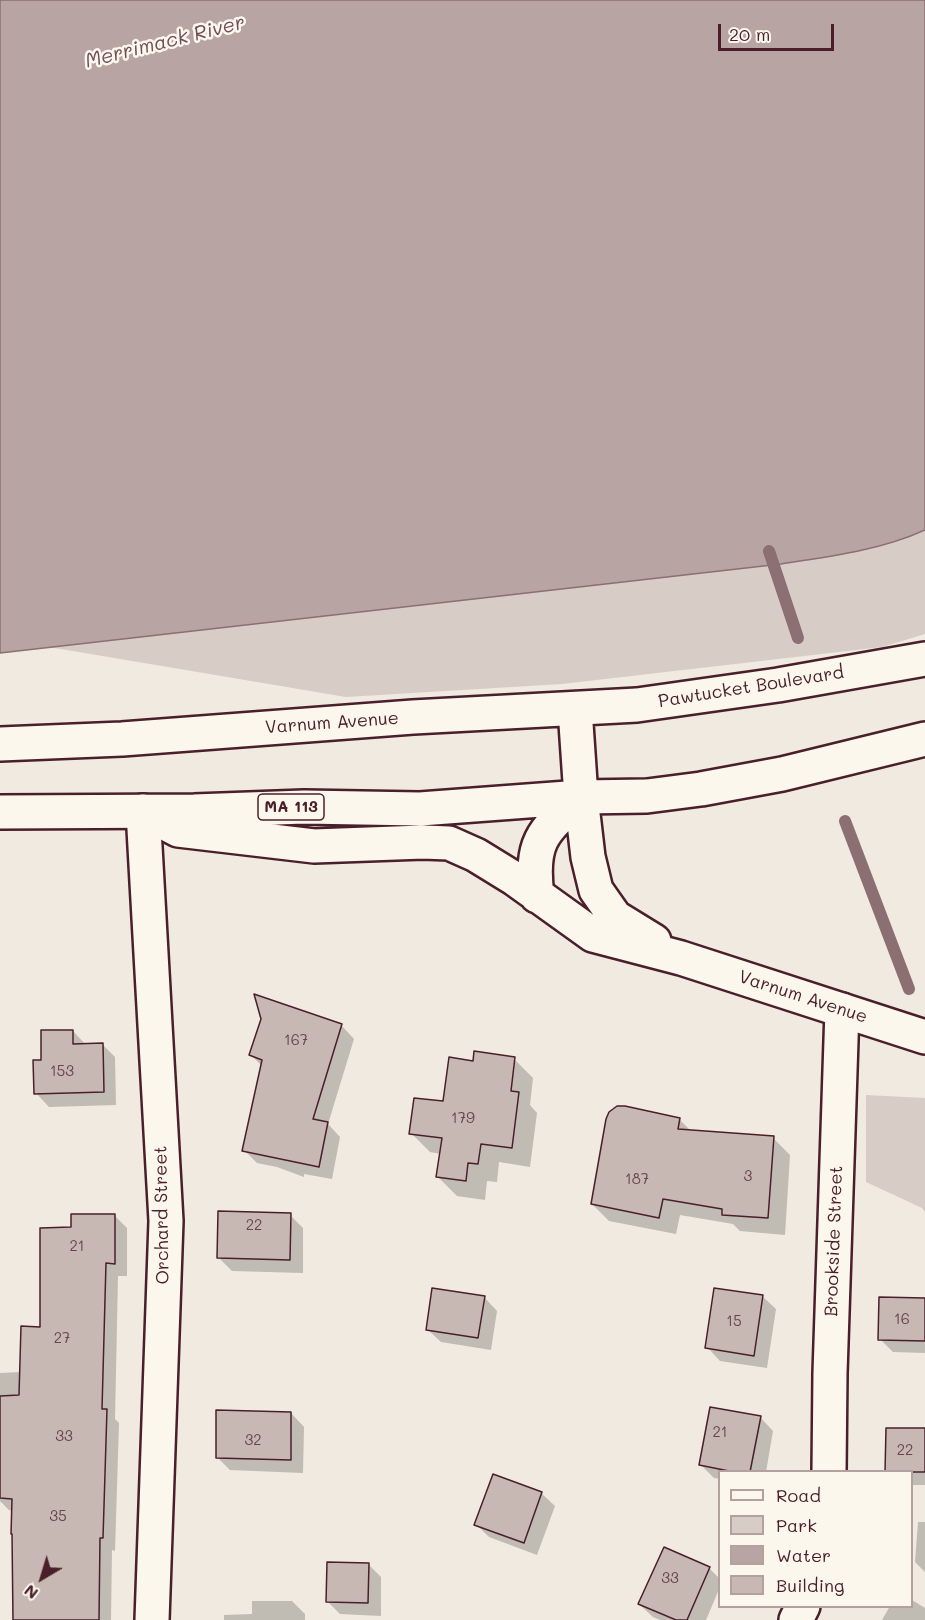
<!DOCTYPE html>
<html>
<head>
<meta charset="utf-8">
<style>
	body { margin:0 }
	#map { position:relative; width:925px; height:1620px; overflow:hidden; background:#f0eae0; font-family:Mali,sans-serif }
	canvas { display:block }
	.legend { position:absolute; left:718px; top:1470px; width:195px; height:138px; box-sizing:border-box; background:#fbf7ec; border:2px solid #b4a19f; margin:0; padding:8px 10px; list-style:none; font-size:18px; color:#4a1f2b }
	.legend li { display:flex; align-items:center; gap:12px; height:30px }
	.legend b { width:30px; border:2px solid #b4a19f }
	.north { position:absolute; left:12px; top:1548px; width:60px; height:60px; -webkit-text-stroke:4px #fbf7ec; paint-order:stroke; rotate:218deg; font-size:16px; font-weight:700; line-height:24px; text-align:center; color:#4a1f2b }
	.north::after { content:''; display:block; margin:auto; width:21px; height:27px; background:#4a1f2b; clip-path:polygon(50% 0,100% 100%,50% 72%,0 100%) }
	.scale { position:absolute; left:718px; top:24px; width:116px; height:27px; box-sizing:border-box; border:3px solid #4a1f2b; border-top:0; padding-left:8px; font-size:18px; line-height:21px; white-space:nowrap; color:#4a1f2b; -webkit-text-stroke:4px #fbf7ec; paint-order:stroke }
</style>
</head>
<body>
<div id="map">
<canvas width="925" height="1620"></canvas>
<ul class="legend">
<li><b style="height:8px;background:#fbf7ec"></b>Road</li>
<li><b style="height:16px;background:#d8ccc6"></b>Park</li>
<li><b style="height:16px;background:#b8a4a2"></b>Water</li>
<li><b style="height:16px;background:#c8b8b3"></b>Building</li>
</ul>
<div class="north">N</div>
<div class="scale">20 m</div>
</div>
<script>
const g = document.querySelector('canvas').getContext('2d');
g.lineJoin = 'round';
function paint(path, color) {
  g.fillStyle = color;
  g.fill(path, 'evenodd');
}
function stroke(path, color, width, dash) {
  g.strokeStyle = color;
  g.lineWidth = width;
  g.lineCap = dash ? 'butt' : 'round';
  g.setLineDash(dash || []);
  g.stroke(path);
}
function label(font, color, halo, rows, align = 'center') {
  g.font = font + ' Mali,sans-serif';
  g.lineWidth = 5;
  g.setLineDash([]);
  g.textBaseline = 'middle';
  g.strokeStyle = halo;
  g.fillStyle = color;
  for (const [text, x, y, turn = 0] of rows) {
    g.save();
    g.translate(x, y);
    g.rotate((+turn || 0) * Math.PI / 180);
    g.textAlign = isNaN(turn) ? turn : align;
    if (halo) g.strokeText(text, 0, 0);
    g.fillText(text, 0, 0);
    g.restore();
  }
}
paint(new Path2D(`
	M925 530V634L882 647 562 684 346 697 49 647 781 564C828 557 882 550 925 530Z
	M866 1095 925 1098V1212L922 1208 866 1182Z`), '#d8ccc6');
const water = new Path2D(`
	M0 0H925V530C882 550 828 557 781 564L0 653Z`);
paint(water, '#b8a4a2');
stroke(water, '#8c6f72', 1.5);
paint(new Path2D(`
	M262 1019 341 1025 354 1039 328 1124 340 1137 332 1179 304 1174V1177L277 1167 257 1163 244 1150 262 1066 251 1055Z
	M73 1031 86 1045 102 1044 115 1057 116 1105 49 1107 36 1093 43 1062Z
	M514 1059 533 1078 530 1105 537 1113 530 1167 499 1162 497 1182 487 1181 485 1200 457 1196 438 1177 441 1154 430 1152 411 1133 444 1103 474 1062Z
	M679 1119 692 1132 773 1138 790 1155 785 1235 740 1231 733 1224 680 1215 676 1234 609 1221 592 1204Z
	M114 1215 127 1228V1276H118L115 1419 119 1423 115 1551 112 1550 111 1620H15L13 1511 9 1510 0 1501V1373L21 1372 41 1328 73 1229Z
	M290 1215 303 1228V1273L232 1271 218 1257Z
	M762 1296 776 1309 767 1368 720 1361 707 1347Z
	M484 1297 497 1311 491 1350 441 1342 427 1329Z
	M925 1300V1353L893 1352 880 1339Z
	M291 1413 304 1427 303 1473 230 1470 217 1457Z
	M760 1417 773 1431 766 1472H720V1479L714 1478 700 1464Z
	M925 1430V1485H912V1472Z
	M541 1493 555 1506 537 1555 489 1537 476 1524Z
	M918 1522H925V1572L915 1562Z
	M368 1564 381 1577V1616L340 1614 327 1601Z
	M709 1568 720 1579V1587L706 1620H660L653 1617 639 1604Z
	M912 1600 925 1608V1620H882L890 1606H912Z
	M252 1601H292L305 1614V1620H224V1615L252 1614Z`), '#0003');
stroke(new Path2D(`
	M769 551 798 638
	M845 821 909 989`), '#8c6f72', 12);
const building = new Path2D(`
	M254 994 342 1024 313 1119 328 1122 319 1167 242 1151 262 1060 249 1055 261 1019Z
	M41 1030H73V1044L103 1043 104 1092 34 1094 33 1060H41Z
	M474 1051 515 1057 511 1091 519 1092 512 1148 481 1144 478 1164 468 1163 466 1181 436 1177 442 1138 409 1134 414 1098 443 1101 449 1057 473 1061Z
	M617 1106H625L680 1118 678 1129 774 1136 768 1218 722 1215V1209L663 1199 659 1218 591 1204 606 1119 609 1112Z
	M218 1211 291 1213 290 1260 217 1258Z
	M71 1214H115V1264L106 1263 102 1409H107L103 1538H100L99 1620H13L12 1534H11L12 1499 0 1498V1396L19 1395 21 1326 40 1327V1228L71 1227Z
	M432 1288 485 1296 478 1338 426 1330Z
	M714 1288 763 1295 754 1356 705 1348Z
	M879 1297 925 1298V1341L878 1340Z
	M710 1407 761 1416 750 1472H734L699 1465Z
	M216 1410 291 1412V1460L216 1458Z
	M886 1428H925V1472H885Z
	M493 1474 542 1492 524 1543 474 1525Z
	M664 1547 710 1567 687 1620H676L638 1604Z
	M327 1562 369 1563 368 1603 326 1602Z`);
paint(building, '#c8b8b3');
stroke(building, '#4a1f2b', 1.5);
const minor = new Path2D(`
	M143 811 166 1221 152 1620
	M829 1472 830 1373 842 1010
	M796 1620 803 1606`);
const major = new Path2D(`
	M575 709 581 797 588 857 596 890 615 917 654 941
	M0 744 122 739 413 717 637 705 778 685 925 659
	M0 812 194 811 304 807 420 809 581 797 647 796 701 789 782 774 925 739
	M163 822 178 830 314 846 423 842 449 843 476 855 515 879 593 935 681 958 925 1037
	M537 896C530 841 542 832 581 797`);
stroke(minor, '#4a1f2b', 38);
stroke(major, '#4a1f2b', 38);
stroke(minor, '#fbf7ec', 33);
stroke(major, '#fbf7ec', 33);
label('15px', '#6a454d', null, [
	["167",296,1040],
	["153",62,1071],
	["179",463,1118],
	["3",748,1176],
	["187",637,1179],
	["22",254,1225],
	["21",77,1246],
	["16",902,1319],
	["15",734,1321],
	["27",62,1338],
	["21",720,1432],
	["33",64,1436],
	["32",253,1440],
	["22",905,1450],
	["35",58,1516],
	["33",670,1578]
]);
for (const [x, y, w] of [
	[291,807,66]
]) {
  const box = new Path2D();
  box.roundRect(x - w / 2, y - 13, w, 26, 4.5);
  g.fillStyle = '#fbf7ec';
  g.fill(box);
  stroke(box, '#4a1f2b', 1.5);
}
label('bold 16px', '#4a1f2b', null, [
	["MA 113",291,807]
]);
label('18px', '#4a1f2b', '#fbf7ec', [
	["Pawtucket Boulevard",751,687,-9],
	["Varnum Avenue",332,723,-4],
	["Varnum Avenue",803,997,18],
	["Orchard Street",162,1215,-91],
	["Brookside Street",834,1241,-88]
]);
label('italic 20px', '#704e55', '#fbf7ec', [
	["Merrimack River",165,42,-14]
]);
</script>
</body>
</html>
